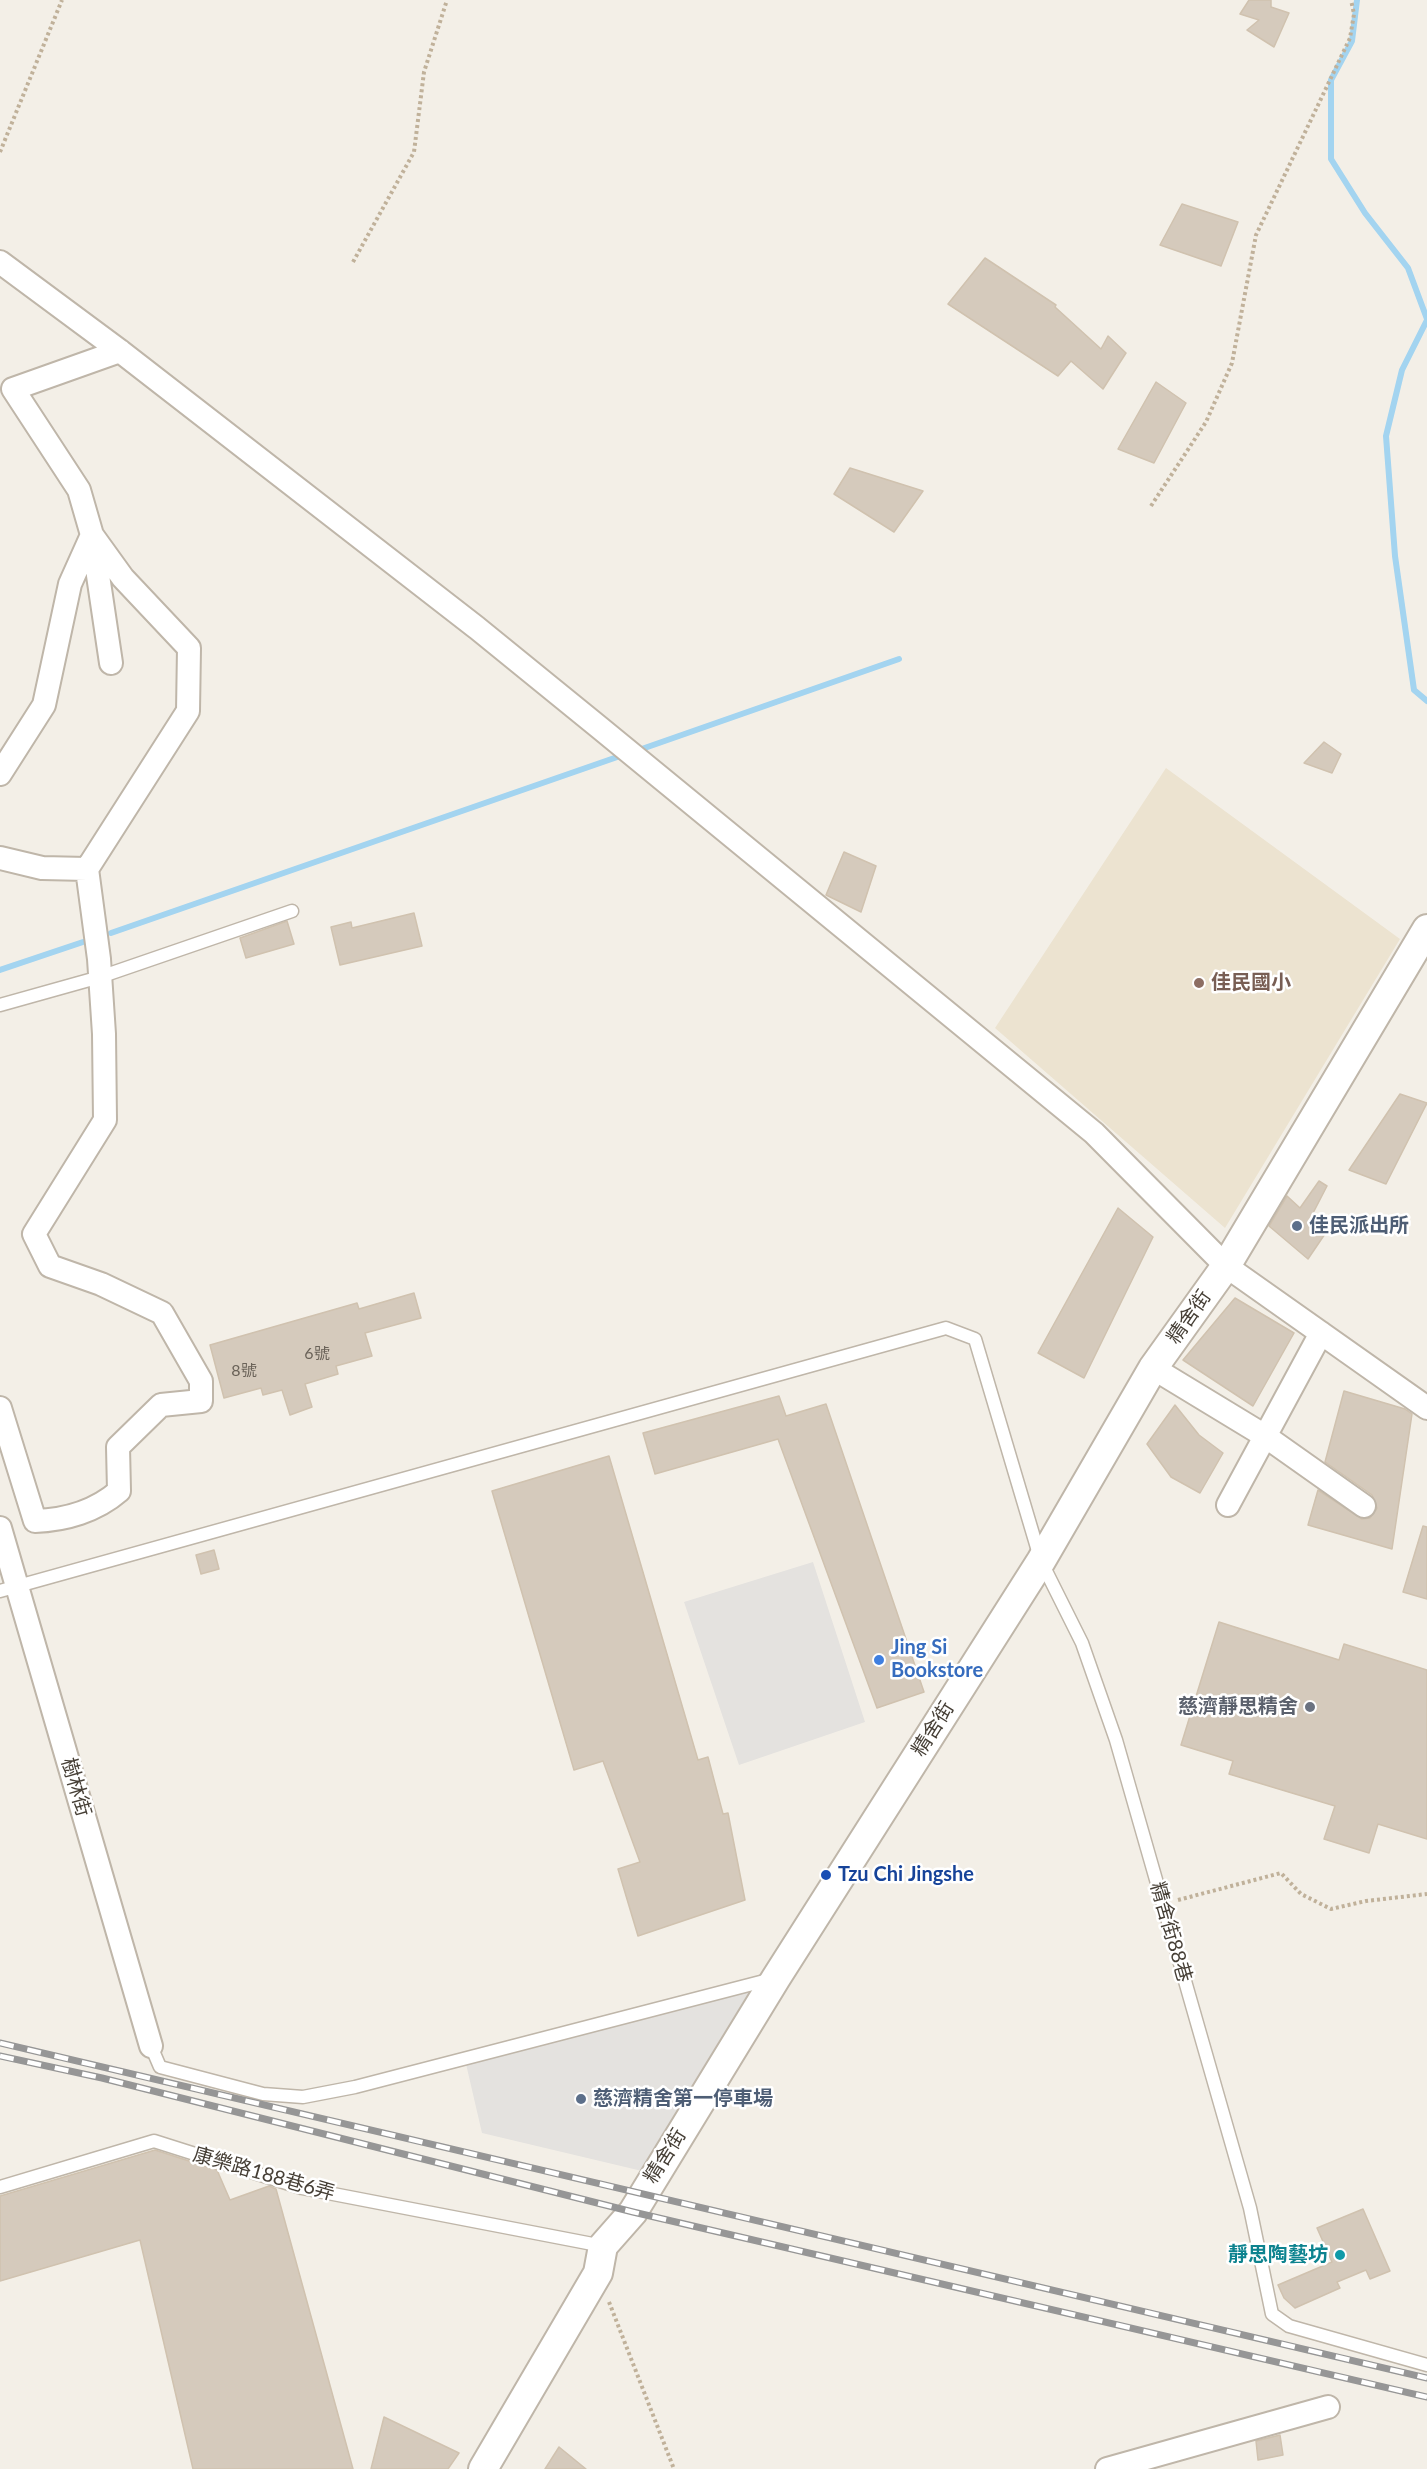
<!DOCTYPE html>
<html>
<head>
<meta charset="utf-8">
<style>
	body { margin:0 }
	canvas { display:block; background:#f3efe7 }
</style>
</head>
<body>
<canvas width="1427" height="2469"></canvas>
<script>
const g = document.querySelector('canvas').getContext('2d');
g.lineJoin = 'round';
function paint(path, color) {
  g.fillStyle = color;
  g.fill(path, 'evenodd');
}
function stroke(path, color, width, dash) {
  g.strokeStyle = color;
  g.lineWidth = width;
  g.lineCap = dash ? 'butt' : 'round';
  g.setLineDash(dash || []);
  g.stroke(path);
}
function label(font, color, halo, rows, align = 'center') {
  g.font = font + ' Lato,"Noto Sans TC",sans-serif';
  g.lineWidth = 5;
  g.setLineDash([]);
  g.textBaseline = 'middle';
  g.strokeStyle = halo;
  g.fillStyle = color;
  for (const [text, x, y, turn = 0] of rows) {
    g.save();
    g.translate(x, y);
    g.rotate((+turn || 0) * Math.PI / 180);
    g.textAlign = isNaN(turn) ? turn : align;
    if (halo) g.strokeText(text, 0, 0);
    g.fillText(text, 0, 0);
    g.restore();
  }
}
paint(new Path2D(`
	M1166 768 1400 939 1225 1228 995 1028Z`), '#ece3d0');
paint(new Path2D(`
	M813 1562 865 1722 739 1765 684 1602Z
	M762 1981 642 2171 482 2133 466 2064Z`), '#e4e2df');
stroke(new Path2D(`
	M1357 0 1352 41 1331 80V159L1365 213 1408 268 1427 319
	M1427 320 1402 370 1386 436 1395 556 1414 690 1427 701
	M636 751 899 659
	M111 933 623 755
	M0 970 83 942`), '#a3d4f0', 6);
const building = new Path2D(`
	M1249 0H1271V7L1289 13 1274 47 1247 30 1259 20 1240 14Z
	M1182 204 1238 222 1221 266 1160 245Z
	M985 258 1056 305 1055 307 1101 349 1108 336 1126 353 1103 389 1071 361 1058 376 948 304Z
	M1156 382 1186 403 1154 463 1118 449Z
	M850 468 923 491 894 532 834 494Z
	M1324 742 1341 754 1332 773 1304 763Z
	M844 852 876 866 861 912 826 895Z
	M414 913 422 946 340 965 331 927 351 922 352 928Z
	M287 921 294 944 246 958 240 938Z
	M1400 1094 1427 1103 1386 1184 1349 1170Z
	M1319 1181 1327 1186 1311 1217 1329 1228 1308 1259 1269 1226 1287 1196 1300 1208Z
	M1118 1208 1153 1237 1084 1378 1038 1353Z
	M414 1293 421 1318 365 1333 372 1356 336 1366 338 1374 305 1384 312 1407 290 1415 282 1390 263 1395 261 1388 224 1398 210 1345 357 1303 359 1309Z
	M1235 1298 1294 1333 1253 1406 1183 1360Z
	M1344 1391 1405 1409 1412 1414 1392 1549 1308 1525 1318 1490 1362 1519 1370 1518 1377 1508 1372 1495 1325 1462Z
	M779 1396 786 1416 826 1404 924 1692 877 1708 778 1439 655 1474 643 1433Z
	M1175 1405 1199 1435 1223 1453 1200 1493 1171 1477 1147 1444Z
	M609 1456 698 1760 708 1757 723 1814 728 1813 745 1900 638 1936 618 1869 640 1862 603 1761 574 1770 492 1491Z
	M1423 1526 1427 1527V1599L1403 1592Z
	M214 1550 219 1569 201 1574 196 1555Z
	M1219 1622 1339 1660 1344 1644 1427 1670V1839L1378 1824 1369 1853 1324 1839 1335 1806 1229 1774 1233 1761 1181 1745Z
	M155 2150 217 2170 230 2200 269 2186 276 2189 353 2469H193L140 2240 0 2281V2196Z
	M1363 2209 1390 2271 1370 2279 1366 2270 1337 2282 1340 2288 1295 2308 1284 2298 1278 2285 1332 2262 1317 2228Z
	M384 2417 459 2453 448 2469H371Z
	M1280 2435 1283 2455 1258 2460 1256 2441Z
	M559 2447 586 2469H545Z`);
paint(building, '#d5cabc');
stroke(building, '#d0c2af', 1.5);
const service = new Path2D(`
	M0 1005 100 977 292 911
	M0 1591 946 1328 975 1339 1041 1561 1082 1643 1116 1740 1250 2208 1272 2314 1289 2326 1427 2365
	M151 2046 160 2067 263 2094 303 2097 355 2087 772 1979
	M0 2187 154 2141 302 2188 603 2246`);
const minor = new Path2D(`
	M0 262 120 351 477 628 600 728 1094 1133 1226 1266 1427 1408
	M111 663 92 535 79 490 13 389 120 351
	M0 774 44 705 70 584 92 535 123 578 189 648 188 711 87 869
	M0 858 42 868 87 869 99 959 104 1034 105 1120 34 1234 50 1266 101 1284 162 1313 201 1381V1401L161 1405 118 1447 119 1491C96 1511 65 1520 35 1521L0 1408
	M1153 1368 1265 1436 1364 1506
	M1228 1505 1321 1333
	M0 1528 151 2046
	M1107 2469 1328 2407`);
const tertiary = new Path2D(`
	M483 2469 598 2273 603 2246 633 2212 776 1978 1041 1561 1153 1368 1226 1266 1427 929`);
stroke(service, '#bfb6a9', 15);
stroke(minor, '#bfb6a9', 26);
stroke(tertiary, '#bfb6a9', 32);
stroke(new Path2D(`
	M0 152 62 0
	M353 262 414 152 424 72 447 0
	M1151 506 1206 422 1232 363 1256 235 1350 38 1354 14 1351 0
	M1178 1900 1281 1873 1301 1894 1331 1909 1366 1901 1427 1894
	M609 2302 674 2469`), '#c0b19a', 4, [3, 3]);
stroke(service, '#fff', 12);
stroke(minor, '#fff', 22);
stroke(tertiary, '#fff', 28);
const rail = new Path2D(`
	M0 2043 1427 2378
	M0 2056 102 2078 633 2212 1427 2397`);
stroke(rail, '#969696', 7);
stroke(rail, '#fff', 4.5, [14]);
for (const [x, y, r, color] of [
	[1199,983,6,"#8d6e63"],
	[1297,1226,6,"#5c6f8a"],
	[879,1660,6,"#3f7fe0"],
	[1310,1707,6,"#6b7280"],
	[826,1875,6,"#1a4fb4"],
	[581,2099,6,"#5c6f8a"],
	[1340,2255,6,"#0f9aa8"]
]) {
  const dot = new Path2D();
  dot.arc(x, y, r, 0, 2 * Math.PI);
  g.fillStyle = color;
  g.fill(dot);
  stroke(dot, '#fff', 2);
}
label('16px', '#6a6258', null, [
	["6號",317,1354],
	["8號",244,1371]
]);
label('bold 20px', '#785e54', '#fff', [
	["佳民國小",1211,983]
], 'left');
label('bold 20px', '#4e5e75', '#fff', [
	["佳民派出所",1309,1226],
	["慈濟精舍第一停車場",593,2099]
], 'left');
label('20px', '#463f36', '#fff', [
	["精舍街",1189,1317,-55],
	["精舍街",933,1729,-58],
	["樹林街",76,1787,74],
	["精舍街88巷",1171,1932,74],
	["精舍街",665,2156,-58],
	["康樂路188巷6弄",264,2174,16]
]);
label('bold 20px', '#366cbe', '#fff', [
	["Jing Si",891,1648],
	["Bookstore",891,1671]
], 'left');
label('bold 20px', '#5b616d', '#fff', [
	["慈濟靜思精舍",1298,1707]
], 'right');
label('bold 20px', '#164399', '#fff', [
	["Tzu Chi Jingshe",838,1875]
], 'left');
label('bold 20px', '#0d838f', '#fff', [
	["靜思陶藝坊",1328,2255]
], 'right');
</script>
</body>
</html>
